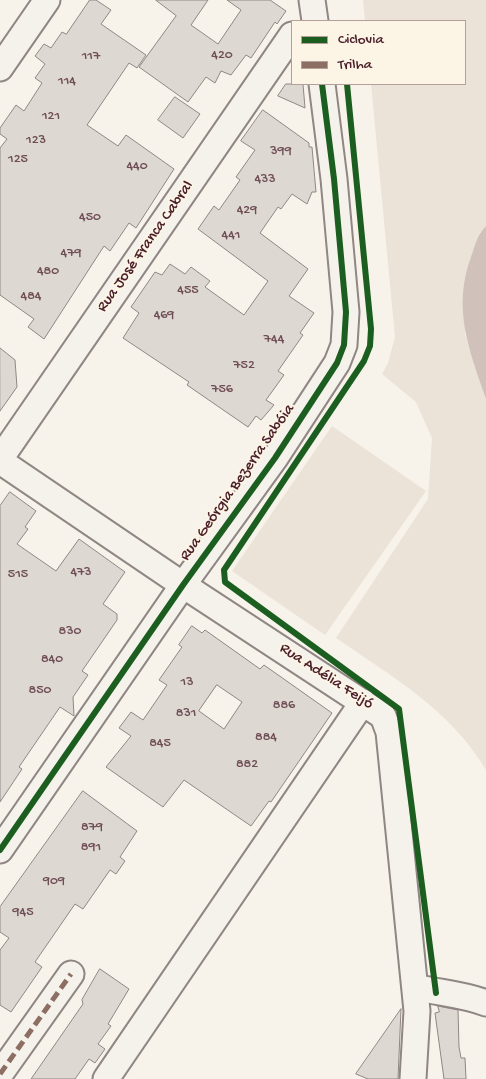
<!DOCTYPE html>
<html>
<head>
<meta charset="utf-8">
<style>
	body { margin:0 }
	#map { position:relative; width:486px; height:1079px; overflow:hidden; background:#f7f3ea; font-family:"Gochi Hand",sans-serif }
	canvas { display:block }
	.legend { position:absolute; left:291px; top:20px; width:175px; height:65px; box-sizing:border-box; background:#fcf5e5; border:1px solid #b59f9b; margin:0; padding:6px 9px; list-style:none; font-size:15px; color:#4a1f2b }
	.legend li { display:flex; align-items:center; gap:10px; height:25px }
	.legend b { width:25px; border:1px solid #b59f9b }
</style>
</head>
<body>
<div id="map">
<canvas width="486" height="1079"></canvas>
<ul class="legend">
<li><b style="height:6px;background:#1b5e20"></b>Ciclovia</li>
<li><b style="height:6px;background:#8d6e63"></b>Trilha</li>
</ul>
</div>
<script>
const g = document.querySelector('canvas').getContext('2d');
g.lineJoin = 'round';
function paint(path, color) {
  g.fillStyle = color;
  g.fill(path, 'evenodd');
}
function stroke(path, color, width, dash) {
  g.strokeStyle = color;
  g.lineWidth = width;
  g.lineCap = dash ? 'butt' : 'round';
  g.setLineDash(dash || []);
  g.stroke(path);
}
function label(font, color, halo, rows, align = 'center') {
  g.font = font + ' "Gochi Hand",sans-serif';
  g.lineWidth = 4;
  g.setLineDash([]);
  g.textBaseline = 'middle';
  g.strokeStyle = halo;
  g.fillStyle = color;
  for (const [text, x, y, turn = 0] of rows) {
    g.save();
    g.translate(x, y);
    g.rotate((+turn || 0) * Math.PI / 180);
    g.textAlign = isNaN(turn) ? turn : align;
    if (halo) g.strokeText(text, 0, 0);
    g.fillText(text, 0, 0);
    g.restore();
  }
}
paint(new Path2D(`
	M363 0H486V226L480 233 465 334 486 399V770C451 710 391 676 336 638L428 499 432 438 416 402 382 374 388 363 395 337 371 84H465V21H365Z
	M332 426 426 491 325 635 232 571Z`), '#ebe2d8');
paint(new Path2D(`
	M486 226V399C469 349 452 309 471 257 475 246 477 235 486 226Z`), '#d0c1ba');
const building = new Path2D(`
	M90 0H96L111 10 101 24 146 55 137 68 129 63 87 125 118 146 126 135 174 169 136 228 129 223 110 251 104 246 44 339 28 327 34 319 0 295V148L7 139 0 134V128L16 105 24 111 42 83 35 78 45 64 35 56 44 44 51 48 62 32 66 34Z
	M156 0H208L191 25 218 44 241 10 227 0H270L286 11 277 24 275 22 251 58 246 55 231 75 221 71 215 83 206 77 188 102 139 67 176 16Z
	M286 84H303L305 108 278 96Z
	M175 97 200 114 183 138 158 120Z
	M263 110 309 143V147H312L316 192H312L307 204 292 194 281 209 278 207 260 233 308 269 289 296 314 313 300 333 303 335 278 371 284 375 266 400 274 405 261 420 256 416 248 427 187 385 189 382 123 338 139 313 131 307 155 272 162 275 170 264 185 274 191 267 210 281 205 287 244 315 268 281 198 229 214 206 219 210 240 180 236 177 255 150 241 141Z
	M0 348 15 360 17 387 0 411Z
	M10 492 36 511 25 527 28 529 17 544 56 571 79 539 125 572 103 604 117 614V620L82 671 88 675 73 697 74 716 60 707 19 767 22 769 0 802V506Z
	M192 626 202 633 205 630 260 669 264 665 332 713 271 802 269 801 251 826 184 780 163 807 106 767 131 736 119 728 131 712 143 720 167 685 159 680 182 647 179 645ZM217 685 242 702 224 729 199 711Z
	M83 791 137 831 120 857 125 861 116 874 110 870 83 909 75 904 35 962 42 967 11 1012 0 1005V950L9 938 0 932V907Z
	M100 969 129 989 108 1024 111 1026 98 1044 105 1049 95 1063 89 1059 75 1079H31L83 1004 82 1000Z
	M438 1006 458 1010 459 1047 461 1058H465L466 1079H444L435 1013 439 1012Z
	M401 1009 398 1079H368L356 1074Z`);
paint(building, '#ddd8d2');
stroke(building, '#908684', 1);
const minor = new Path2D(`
	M312 0 315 21
	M0 68 47 0
	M0 459 292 35
	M0 461 183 585 383 716 389 732 417 1011 413 1079
	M0 850 183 585 275 458 337 363 344 345 346 312 334 179 322 84
	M415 987C439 993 463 994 486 1003
	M0 1074 71 974
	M106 1079 363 702`);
stroke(minor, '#908684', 29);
stroke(minor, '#f5f2ec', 25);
stroke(new Path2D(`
	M0 1074 71 974`), '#8d6e63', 5, [10, 5]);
stroke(new Path2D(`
	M347 84 371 329 370 346 364 361 224 570 225 582 399 709 436 993
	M0 850 183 585 275 458 337 363 344 345 346 312 334 179 322 84`), '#1b5e20', 6);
label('14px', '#6f4d55', null, [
	["420",222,56],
	["117",91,57],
	["114",67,82],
	["121",51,117],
	["123",36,141],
	["399",281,152],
	["125",18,160],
	["440",137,167],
	["433",265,180],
	["429",247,211],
	["450",90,218],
	["441",231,236],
	["479",71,254],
	["480",48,272],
	["455",188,291],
	["484",31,297],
	["469",164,316],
	["744",274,340],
	["752",244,366],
	["756",222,390],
	["473",81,573],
	["515",18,575],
	["830",70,632],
	["840",52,660],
	["13",187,683],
	["850",40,691],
	["886",284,706],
	["831",186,714],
	["884",266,738],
	["845",160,744],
	["882",247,765],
	["879",92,828],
	["891",91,848],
	["909",54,882],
	["945",23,913]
]);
label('16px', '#4a1f2b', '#fcf5e5', [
	["Rua José Franca Cabral",146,247,-55],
	["Rua Geórgia Bezerra Sabóia",238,483,-55],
	["Rua Adélia Feijó",326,677,33]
]);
</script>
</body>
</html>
